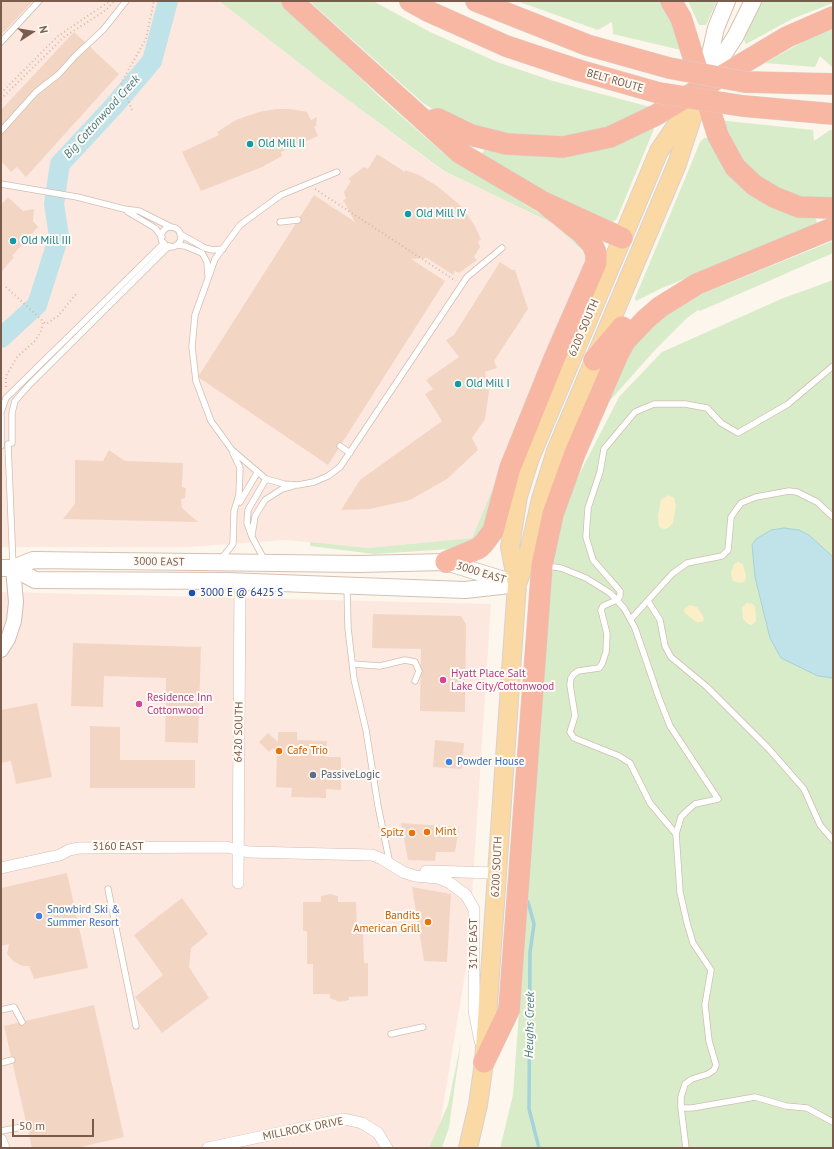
<!DOCTYPE html>
<style>
body{margin:0}
#map{position:relative;width:834px;height:1149px;overflow:hidden;background:#fdf6ec;font-family:"PT Sans",sans-serif}
canvas{display:block}
.frame{position:absolute;inset:0;border:2px solid #7a5c4d;pointer-events:none}
.north{position:absolute;left:12px;top:12px;width:40px;height:40px;-webkit-text-stroke:3px #fffaf3;paint-order:stroke;rotate:78deg;font-size:11px;font-weight:700;line-height:16px;text-align:center;color:#7a5c4d}
.north::after{content:'';display:block;margin:auto;width:14px;height:18px;background:#7a5c4d;clip-path:polygon(50% 0,100% 100%,50% 72%,0 100%)}
.scale{position:absolute;left:12px;top:1119px;width:82px;height:18px;box-sizing:border-box;border:2px solid #7a5c4d;border-top:0;padding-left:5px;font-size:12px;line-height:14px;white-space:nowrap;color:#7a5c4d;-webkit-text-stroke:3px #fffaf3;paint-order:stroke}
</style>
<div id="map">
<canvas width="834" height="1149"></canvas>
<div class="frame"></div>
<div class="north">N</div>
<div class="scale">50 m</div>
</div>
<script>
const c = document.querySelector('canvas').getContext('2d');
c.lineJoin = 'round';
function paint(path, color) {
  c.fillStyle = color;
  c.fill(path, 'evenodd');
}
function toPath(rows) {
  const path = new Path2D();
  for (const r of rows) {
    if (r.length === 3) {
      path.moveTo(r[0] + r[2], r[1]);
      path.arc(r[0], r[1], r[2], 0, 2 * Math.PI);
      continue;
    }
    path.moveTo(r[0], r[1]);
    for (let i = 2; i < r.length; i += 2) path.lineTo(r[i], r[i + 1]);
  }
  return path;
}
function strokePath(path, color, width, dash) {
  c.strokeStyle = color;
  c.lineWidth = width;
  c.lineCap = dash ? 'butt' : 'round';
  c.setLineDash(dash || []);
  c.stroke(path);
}
function drawText(font, color, halo, rows, align = 'center') {
  c.font = font + ' "PT Sans",sans-serif';
  c.lineWidth = 4;
  c.setLineDash([]);
  c.textBaseline = 'middle';
  c.strokeStyle = halo;
  c.fillStyle = color;
  for (const [text, x, y, turn = 0] of rows) {
    c.save();
    c.translate(x, y);
    c.rotate((+turn || 0) * Math.PI / 180);
    c.textAlign = isNaN(turn) ? turn : align;
    if (halo) c.strokeText(text, 0, 0);
    c.fillText(text, 0, 0);
    c.restore();
  }
}
paint(toPath([
 [1,1,219,1,325,83,443,171,552,223,589,256,472,538,368,548,286,540,188,547,1,547],
 [1,592,491,604,468,957,436,1148,1,1148]
]), '#fde8e0');
paint(toPath([
 [219,1,280,1,381,98,442,152,537,212,573,233,590,255,486,533,466,548,374,554,310,546,310,542,368,548,472,538,589,256,552,223,444,171,325,83],
 [309,1,373,1,430,32,497,62,553,81,654,108,640,117,576,138,488,133,441,114,423,103],
 [517,1,664,1,685,51,613,34,612,22,598,30],
 [688,1,717,1,706,25,699,25],
 [759,1,833,1,833,3,792,19,746,44,744,40],
 [833,29,833,68,820,56,815,67,765,63,806,40],
 [718,120,813,130,814,141,830,130,833,130,833,204,801,201,750,173],
 [652,127,654,129,618,216,616,220,612,222,607,221,543,191,484,156,482,153,486,148],
 [704,138,708,138,816,219,817,223,814,226,662,288,636,301,635,298,687,174,700,142],
 [833,241,833,253,700,311,698,310,687,318,655,350,606,405,570,492,619,397,662,352,781,299,833,280,833,1148,500,1148,513,1095,549,589,555,557,551,548,565,492,621,361,636,337,652,320,677,304],
 [461,1042,449,1127,442,1148,429,1148,448,1105]
]), '#d8ecc9');
paint(toPath([
 [668,495,674,498,676,506,673,523,668,528,664,529,659,527,658,516,661,500],
 [738,562,743,564,746,577,745,581,741,583,733,581,731,573,734,564],
 [746,603,753,604,755,607,756,621,752,625,748,624,743,619,742,608],
 [690,605,697,607,703,616,704,620,701,622,696,622,685,613,684,609]
]), '#fcefc7');
const water = toPath([
 [784,528,799,530,809,535,833,557,833,678,818,676,781,658,770,638,755,577,752,545,756,539,771,530,784,528]
]);
paint(water, '#bfe3e8');
strokePath(water, '#a5d3da', 1);
strokePath(toPath([
 [528,902,534,924,530,952,529,1109,539,1148]
]), '#a5d3da', 3.5);
strokePath(toPath([
 [1,338,37,305,59,236,54,204,60,164,112,108,152,61,168,1]
]), '#bfe3e8', 20);
paint(toPath([
 [1,1,33,1,1,35],
 [74,32,119,74,26,177,17,167,11,172,1,161,1,110],
 [276,109,291,109,307,112,311,120,317,117,316,126,314,127,318,136,281,152,282,156,262,167,201,191,182,152,219,135,217,132,236,120,259,112],
 [377,154,405,172,405,170,419,175,437,186,461,206,475,226,481,240,478,241,480,247,474,257,477,260,459,273,455,271,453,275,427,258,411,259,445,281,328,465,198,377,314,195,355,222,343,200,346,199,344,192,351,181,348,179,364,167,368,169],
 [8,197,23,211,34,209,33,221,38,227,12,256,14,257,1,272,1,205],
 [500,262,512,270,515,270,528,309,494,361,497,368,485,372,489,391,485,419,472,438,478,450,447,479,410,500,370,509,341,510,360,480,442,421,425,394,433,389,426,380,459,357,446,340,454,335],
 [109,450,125,461,183,463,182,487,186,488,185,498,181,499,182,508,198,522,63,519,75,504,75,460,103,461],
 [373,614,461,616,466,624,465,712,420,711,421,649,372,648],
 [73,643,201,647,198,743,165,742,166,678,104,676,103,707,71,706],
 [37,703,52,777,16,784,11,761,1,763,1,710],
 [90,726,120,727,120,760,195,760,195,788,90,788],
 [278,732,297,732,297,740,327,741,326,757,341,757,341,790,326,789,326,798,291,797,292,788,276,787,277,751,273,748,269,752,259,742,268,733,278,742],
 [435,740,464,743,462,769,433,767],
 [401,823,459,827,455,852,436,852,435,861,408,860],
 [67,873,88,968,34,979,29,966,22,966,13,961,7,954,9,944,1,946,1,888],
 [412,887,451,894,447,962,424,961],
 [330,894,338,896,338,902,356,902,357,930,363,930,364,963,368,963,368,996,349,997,349,1000,339,1002,330,998,330,994,313,994,313,964,307,964,307,931,303,931,303,902,321,902,321,896],
 [182,898,208,934,191,948,189,967,209,998,162,1033,135,997,163,975,134,935],
 [94,1005,124,1137,77,1148,32,1148,4,1026]
]), '#f3d5c3');
const service = toPath([
 [1,42,39,1],
 [1,131,36,92,59,74,75,56,103,30,126,1],
 [337,172,281,195,240,225,215,259,195,315,192,347,196,381,211,421,232,450,266,479,284,484,298,485,314,482,328,476,340,467,467,277,502,248],
 [1,184,77,197,124,209,139,211,171,227],
 [128,212,155,228,162,237],
 [280,222,298,220],
 [171,237,10],
 [180,234,205,248,213,250,223,249],
 [176,245,185,246,202,253,207,262,208,276],
 [12,443,12,413,15,401,30,384,169,246],
 [8,444,13,566],
 [1,446,1,412,6,398,164,243],
 [340,446,350,453],
 [240,502,257,473],
 [252,535,255,516,265,500,282,489,293,486],
 [221,559,233,544,234,511,239,495,240,468,233,453],
 [265,561,252,537,247,523,248,510,266,479],
 [547,566,561,568,586,578,610,593,624,608,635,628,659,698,670,726,718,799,695,804,689,809,681,817,676,834,680,892,687,923,693,943,711,970,705,1005,709,1041,716,1065,714,1070,708,1074,692,1079,685,1084,681,1097,681,1108,692,1108,755,1097,786,1106,807,1108,833,1122],
 [347,586,348,628,354,679,366,730,378,806,390,864],
 [648,601,660,620,665,646,671,657,707,687,768,748,804,789,820,825,833,840],
 [631,619,672,574,687,563,722,556,728,550,731,517,741,503,756,497,789,491,797,492,817,502,833,517],
 [353,664,380,666,405,660,415,662,419,671,415,681],
 [676,834,650,803,630,763,619,756,574,738,570,732,575,716,570,685,571,678,574,674,578,671,599,668,602,664,606,652,607,634,601,610,603,606,617,600,620,596,620,591,593,560,586,537,588,508,600,472,604,449,635,412,654,404,685,404,707,408,721,423,738,433,788,404,833,366],
 [108,889,136,1026],
 [1,1010,14,1007,22,1022],
 [391,1034,423,1027],
 [1,1063,12,1060],
 [681,1108,686,1148],
 [1,1131,27,1126]
]);
const minor = toPath([
 [1,868,60,855,69,850,79,848,226,847,249,852,372,855,382,859,403,872,415,876,438,878,450,883,466,895,474,909,474,1011,480,1041],
 [426,871,497,873],
 [238,883,240,582],
 [1,1140,4,1148],
 [208,1148,344,1119,362,1123,378,1133,387,1148]
]);
const tertiary = toPath([
 [1,650,8,639,14,621,16,602,13,568]
]);
const secondary = toPath([
 [705,76,716,28,727,1],
 [704,84,735,37,753,1],
 [1,568,13,568,33,560,359,564,446,562,517,584],
 [13,568,35,580,227,581,465,590,510,585]
]);
const primary = toPath([
 [517,584,510,547,518,496,530,458,659,151,691,104],
 [468,1148,478,1105,484,1062,517,584,530,548,541,499,556,451,677,164,702,87]
]);
const motorway = toPath([
 [292,1,460,153,543,202,622,238],
 [410,1,430,12,506,46,578,70],
 [476,1,587,45],
 [671,1,681,18,718,136,735,167,754,185,774,197,799,207,833,208],
 [426,122,438,119,471,135,507,144,563,147,610,137,656,115,787,37,833,17],
 [594,360,622,327],
 [446,562,479,548,484,543,493,531,510,468,554,359,596,263,596,253,592,244,582,233,543,202],
 [484,1062,509,1010,542,565,553,514,575,453,618,354,625,341,646,319,660,307,697,284,833,228]
]);
strokePath(service, '#d1beb0', 7);
strokePath(minor, '#d1beb0', 12);
strokePath(tertiary, '#d1beb0', 16);
strokePath(secondary, '#d6c0b0', 18);
strokePath(primary, '#dad1cd', 20);
strokePath(motorway, '#dad1cd', 22);
strokePath(toPath([
 [1,93,58,36,110,1],
 [1,99,64,37,97,16,107,9,114,1],
 [132,110,121,83,146,39,154,1],
 [315,189,456,281],
 [6,287,46,324,58,316,76,294],
 [6,387,6,376,17,357,35,341,41,331,43,321]
]), '#d9b8a5', 2, [1, 3]);
strokePath(service, '#fff', 5.5);
strokePath(minor, '#fff', 11);
strokePath(tertiary, '#fff', 14);
strokePath(secondary, '#fff', 16);
strokePath(primary, '#fbd9a5', 18);
strokePath(motorway, '#f7b7a3', 21);
const motorwayBridge = toPath([
 [587,45,669,68,745,82,833,84],
 [578,70,659,93,743,106,833,114]
]);
strokePath(motorwayBridge, '#dad1cd', 22, []);
strokePath(motorwayBridge, '#f7b7a3', 21);
for (const [x, y, r, color] of [
 [250,144,4,"#0f9aa8"],
 [408,214,4,"#0f9aa8"],
 [13,241,4,"#0f9aa8"],
 [458,384,4,"#0f9aa8"],
 [192,593,4,"#1a4fb4"],
 [443,680,4,"#d1479c"],
 [139,704,4,"#d1479c"],
 [279,751,4,"#e8710a"],
 [449,762,4,"#3f7fe0"],
 [313,775,4,"#5c6f8a"],
 [427,832,4,"#e8710a"],
 [412,833,4,"#e8710a"],
 [39,916,4,"#3f7fe0"],
 [428,922,4,"#e8710a"]
]) {
  const dot = new Path2D();
  dot.arc(x, y, r, 0, 2 * Math.PI);
  c.fillStyle = color;
  c.fill(dot);
  strokePath(dot, '#fffaf3', 1.5);
}
drawText('11px', '#7a5c4d', '#fffaf3', [
 ["BELT ROUTE",615,81,16],
 ["6200 SOUTH",584,328,-67],
 ["3000 EAST",159,562,1],
 ["3000 EAST",481,573,17],
 ["6420 SOUTH",239,732,-89],
 ["3160 EAST",118,847],
 ["6200 SOUTH",497,867,-87],
 ["3170 EAST",474,944,-90],
 ["MILLROCK DRIVE",303,1129,-11]
]);
drawText('11px', '#0d838f', '#fffaf3', [
 ["Old Mill II",258,144],
 ["Old Mill IV",416,214],
 ["Old Mill III",21,241],
 ["Old Mill I",466,384]
], 'left');
drawText('11px', '#164399', '#fffaf3', [
 ["3000 E @ 6425 S",200,593]
], 'left');
drawText('11px', '#b23c85', '#fffaf3', [
 ["Hyatt Place Salt",451,674],
 ["Lake City/Cottonwood",451,687],
 ["Residence Inn",147,698],
 ["Cottonwood",147,711]
], 'left');
drawText('11px', '#c56008', '#fffaf3', [
 ["Cafe Trio",287,751],
 ["Mint",435,832],
 ["Spitz",404,833,"right"],
 ["Bandits",420,916,"right"],
 ["American Grill",420,929,"right"]
], 'left');
drawText('11px', '#366cbe', '#fffaf3', [
 ["Powder House",457,762],
 ["Snowbird Ski &",47,910],
 ["Summer Resort",47,923]
], 'left');
drawText('11px', '#4e5e75', '#fffaf3', [
 ["PassiveLogic",321,775]
], 'left');
drawText('italic 12px', '#437c86', '#fffaf3', [
 ["Big Cottonwood Creek",102,117,-48],
 ["Heughs Creek",530,1025,-89]
]);
</script>
